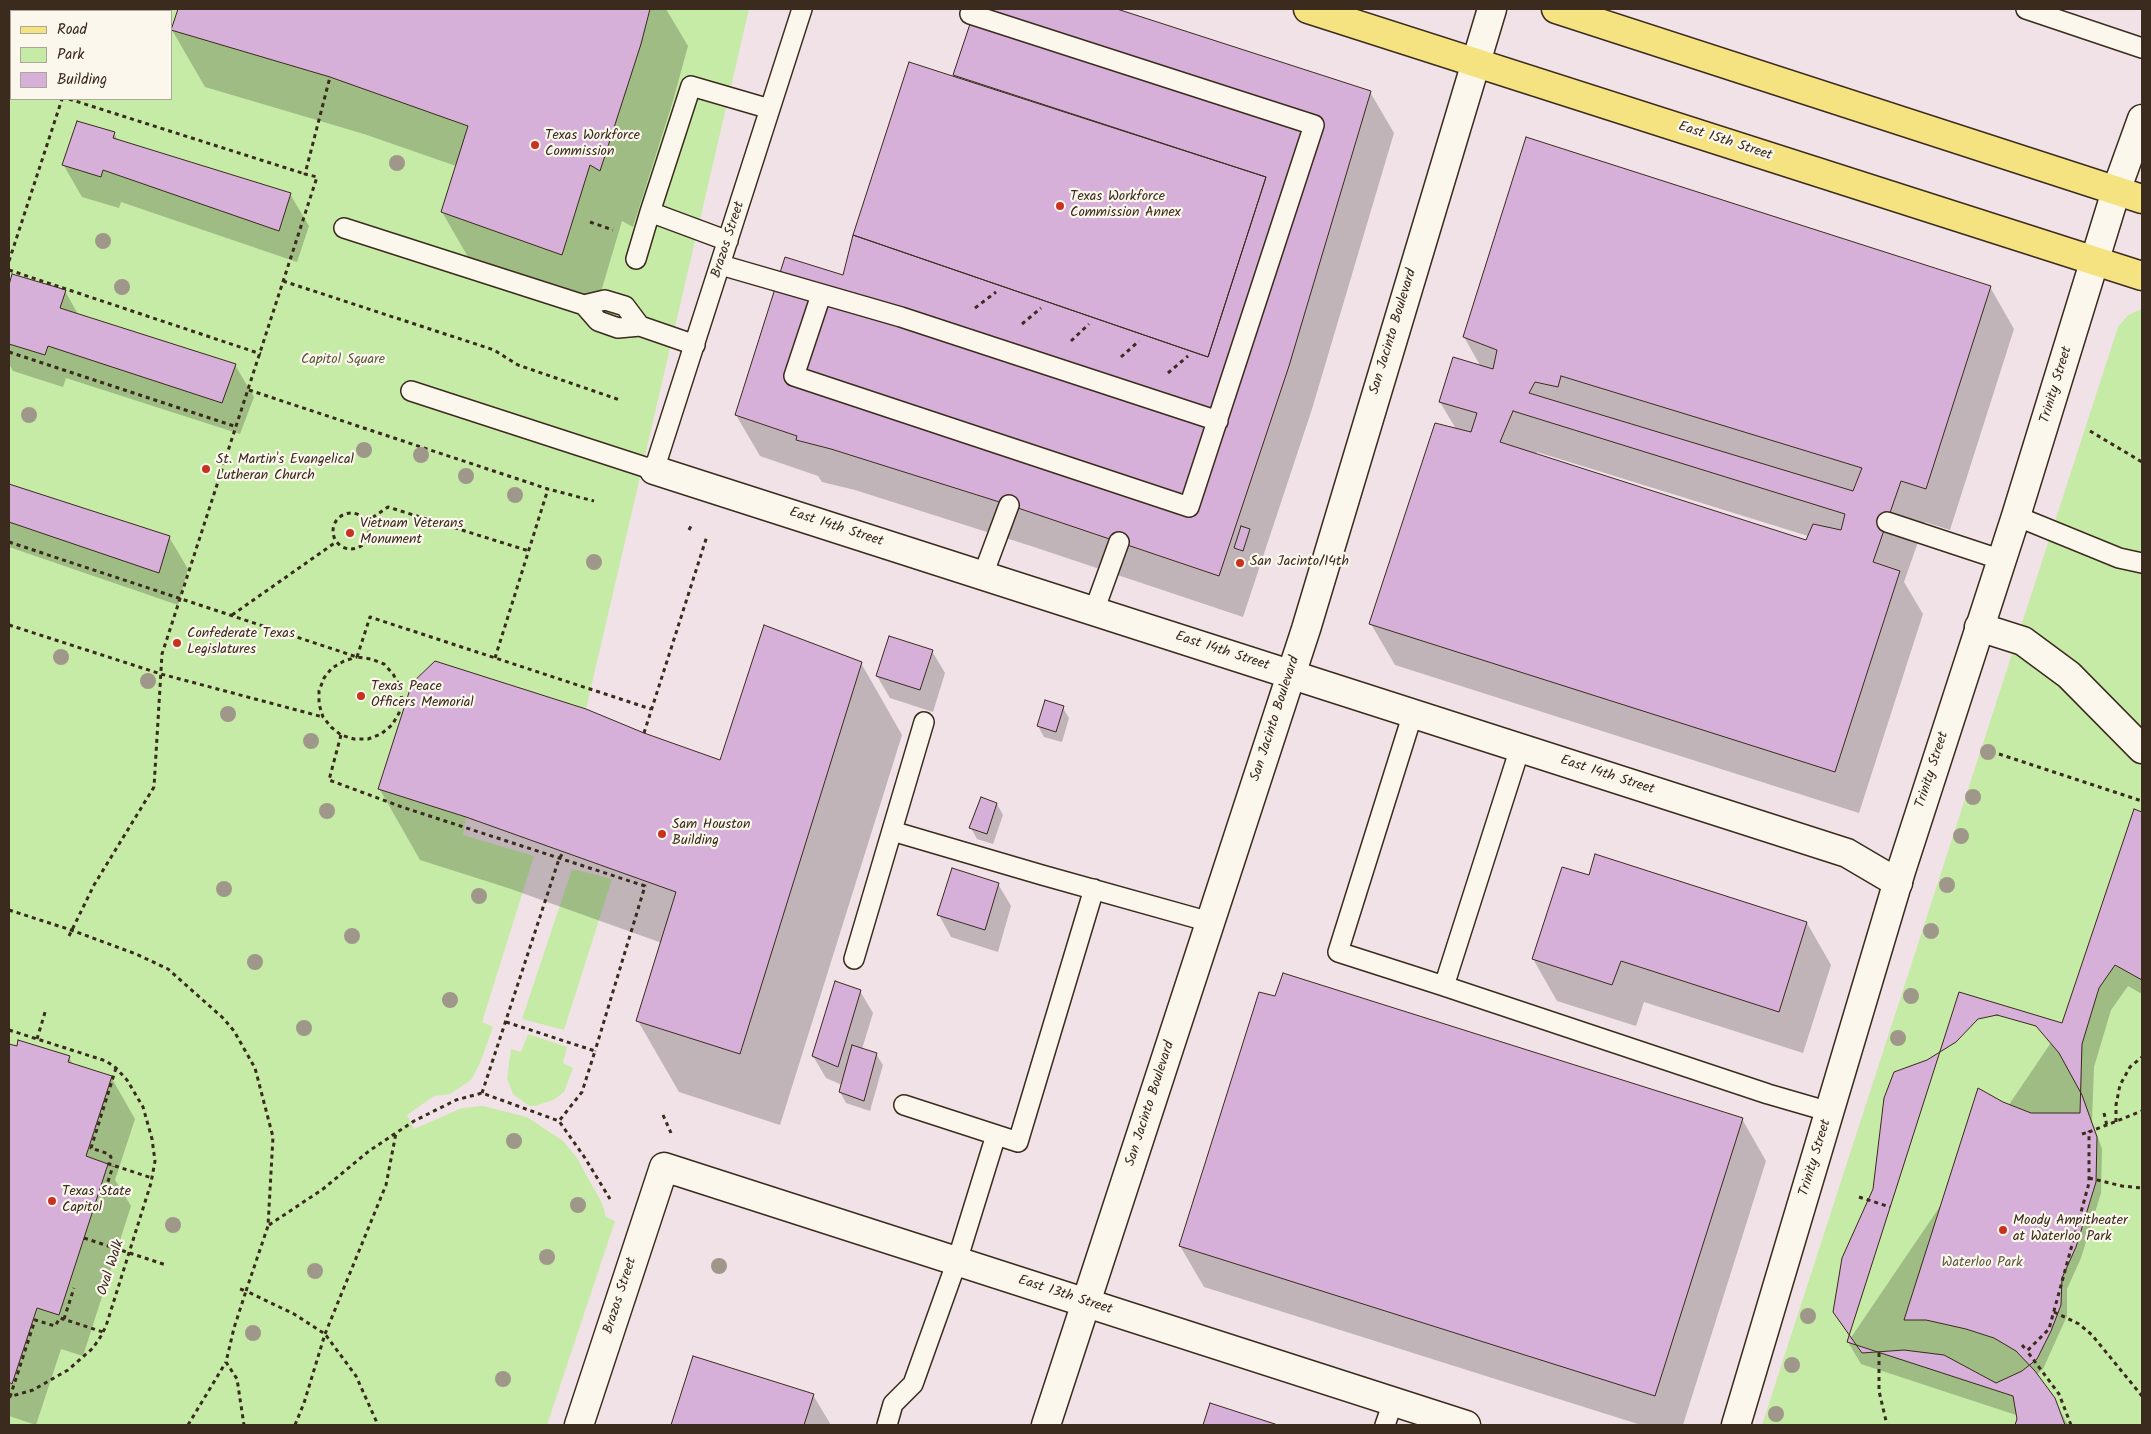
<!DOCTYPE html>
<style>
body{margin:0}
#map{position:relative;width:2151px;height:1434px;overflow:hidden;background:#f0e2e6;font-family:Kalam,sans-serif}
canvas{display:block}
.frame{position:absolute;inset:0;border:10px solid #3b2a1e;pointer-events:none}
.legend{position:absolute;left:10px;top:10px;width:162px;height:90px;box-sizing:border-box;background:#fbf7ec;border:1px solid #aea59a;margin:0;padding:6px 9px;list-style:none;font-size:15px;color:#3b2a1e}
.legend li{display:flex;align-items:center;gap:10px;height:25px}
.legend b{width:25px;border:1px solid #aea59a}
</style>
<div id="map">
<canvas width="2151" height="1434"></canvas>
<div class="frame"></div>
<ul class="legend">
<li><b style="height:6px;background:#f5e382"></b>Road</li>
<li><b style="height:14px;background:#c6eba6"></b>Park</li>
<li><b style="height:14px;background:#d6b0d8"></b>Building</li>
</ul>
</div>
<script>
const c = document.querySelector('canvas').getContext('2d');
c.lineJoin = 'round';
function paint(path, color) {
  c.fillStyle = color;
  c.fill(path, 'evenodd');
}
function toPath(rows) {
  const path = new Path2D();
  for (const r of rows) {
    if (r.length === 3) {
      path.moveTo(r[0] + r[2], r[1]);
      path.arc(r[0], r[1], r[2], 0, 2 * Math.PI);
      continue;
    }
    path.moveTo(r[0], r[1]);
    for (let i = 2; i < r.length; i += 2) path.lineTo(r[i], r[i + 1]);
  }
  return path;
}
function strokePath(path, color, width, dash) {
  c.strokeStyle = color;
  c.lineWidth = width;
  c.lineCap = dash ? 'butt' : 'round';
  c.setLineDash(dash || []);
  c.stroke(path);
}
function drawText(font, color, halo, rows, align = 'center') {
  c.font = font + ' Kalam,sans-serif';
  c.lineWidth = 4.5;
  c.setLineDash([]);
  c.textBaseline = 'middle';
  c.strokeStyle = halo;
  c.fillStyle = color;
  for (const [text, x, y, turn = 0] of rows) {
    c.save();
    c.translate(x, y);
    c.rotate((+turn || 0) * Math.PI / 180);
    c.textAlign = isNaN(turn) ? turn : align;
    if (halo) c.strokeText(text, 0, 0);
    c.fillText(text, 0, 0);
    c.restore();
  }
}
paint(toPath([
 [9,9,749,9,586,709,435,661,412,683,378,788,466,817,463,835,534,856,482,1022,493,1027,480,1063,471,1080,450,1094,434,1096,407,1115,414,1129,462,1108,483,1106,527,1117,563,1141,577,1158,589,1180,602,1203,606,1217,615,1221,547,1425,9,1425,9,1382,13,1383,37,1308,59,1315,107,1164,86,1156,112,1077,68,1062,69,1056,19,1040,17,1046,9,1044],
 [11,11,171,11,171,99,11,99],
 [2142,309,2142,1425,1762,1425,2118,327,2128,315],
 [572,869,612,879,564,1030,522,1019],
 [528,1034,567,1047,563,1063,573,1068,564,1092,555,1099,536,1106,529,1106,513,1094,507,1078,511,1049,521,1052]
]), '#c6eba6');
paint(toPath([
 [179,9,666,9,688,46,673,101,633,227,622,221,595,312,475,269,442,212,456,166,364,134,205,87,172,30],
 [970,9,1113,9,1370,92,1394,133,1312,409,1243,617,1034,547,855,490,822,482,818,476,760,456,736,415,844,276,957,79,954,75,974,16],
 [114,133,118,141,290,194,309,226,297,262,121,202,119,208,82,197,63,164],
 [13,275,65,291,79,316,235,365,254,397,240,434,66,378,63,387,13,371,9,364,9,290],
 [1990,287,2014,329,1950,530,1925,522,1904,582,1923,614,1859,813,1395,665,1371,624,1456,429,1440,402,1481,367,1464,337],
 [1537,452,1808,536,1806,541,1536,454],
 [9,486,169,537,188,569,178,605,9,547],
 [932,651,945,673,933,712,890,698,877,676],
 [861,663,902,735,780,1125,679,1092,638,1021,662,943,508,888,420,860,379,788,720,761],
 [1063,708,1069,718,1062,742,1044,737,1038,726],
 [981,799,997,804,1003,815,993,844,977,839,971,828],
 [2135,811,2142,814,2142,994,2128,986,2111,1010,2094,1067,2092,1121,2102,1149,2101,1193,2081,1258,2067,1289,2067,1316,2043,1369,2036,1375,2054,1399,2068,1425,2016,1425,2018,1419,2016,1415,1861,1364,1848,1342,2063,1025],
 [998,884,1011,906,998,952,951,937,939,915],
 [1807,923,1831,965,1803,1053,1644,1002,1636,1026,1557,1001,1533,959],
 [860,991,873,1013,862,1049,876,1054,883,1065,870,1111,846,1103,840,1092,842,1085,826,1078,813,1056],
 [1276,998,1742,1119,1766,1161,1683,1425,1641,1425,1204,1287,1180,1246],
 [9,1045,69,1057,73,1065,111,1077,135,1119,115,1180,131,1206,83,1356,61,1349,36,1425,9,1416],
 [694,1358,813,1395,831,1425,673,1425],
 [1211,1405,1274,1425,1204,1425]
]), '#0003');
const building = toPath([
 [178,9,650,9,641,44,600,171,590,165,562,255,441,212,468,126,330,77,171,30,178,9],
 [975,9,1117,9,1371,91,1289,366,1219,576,1009,505,831,449,796,440,797,436,735,415,785,257,843,275,853,235,1208,357,1266,177,953,75,975,9],
 [909,62,1266,177,1208,357,853,235,909,62],
 [77,121,115,132,113,138,291,193,279,231,103,170,101,177,62,165,77,121],
 [1526,137,1991,286,1926,489,1901,481,1873,562,1900,571,1835,772,1369,624,1435,423,1471,432,1477,413,1439,402,1453,357,1493,369,1497,350,1463,337,1526,137],
 [1561,376,1862,468,1853,491,1529,393,1535,382,1558,387,1561,376],
 [1513,411,1845,514,1841,530,1813,524,1806,540,1500,442,1513,411],
 [12,274,66,290,60,308,236,364,222,403,48,346,45,355,9,344,9,285,12,274],
 [9,484,170,536,159,573,9,522,9,484],
 [1241,526,1250,529,1243,551,1234,548,1241,526],
 [764,625,862,662,740,1054,636,1021,676,892,466,817,378,789,412,683,435,661,586,709,644,733,720,760,764,625],
 [889,636,933,650,920,690,876,676,889,636],
 [1045,700,1064,706,1056,732,1037,726,1045,700],
 [981,797,997,803,987,834,969,828,981,797],
 [2134,809,2142,812,2142,980,2115,965,2099,988,2082,1044,2080,1113,2031,1113,2003,1102,1978,1088,1904,1320,1926,1320,1966,1329,1994,1338,2016,1351,2035,1371,2055,1398,2065,1425,2015,1425,2017,1419,2013,1396,1847,1342,1959,992,2062,1023,2134,809],
 [1595,854,1807,922,1779,1012,1621,961,1612,985,1532,959,1562,867,1589,875,1595,854],
 [952,868,999,883,985,930,937,915,952,868],
 [1283,973,1743,1118,1655,1396,1179,1246,1259,992,1275,996,1283,973],
 [835,981,861,990,838,1067,812,1056,835,981],
 [1997,1015,2036,1026,2059,1053,2082,1095,2097,1137,2096,1182,2076,1247,2062,1278,2061,1305,2051,1331,2037,1359,2022,1371,1996,1383,1944,1355,1904,1350,1862,1353,1833,1312,1842,1258,1873,1189,1884,1098,1894,1072,1927,1060,1956,1042,1978,1019,1997,1015],
 [18,1040,70,1056,68,1062,112,1076,86,1156,108,1164,59,1315,37,1308,12,1384,9,1382,9,1044,17,1046,18,1040],
 [852,1045,877,1053,864,1101,839,1092,852,1045],
 [693,1356,814,1394,804,1425,671,1425,693,1356],
 [1210,1403,1278,1425,1203,1425,1210,1403]
]);
paint(building, '#d6b0d8');
strokePath(building, '#3b2a1e', 1);
const lane = toPath([
 [2026,9,2142,48],
 [344,228,584,305],
 [728,241,650,212,691,86,770,109],
 [636,259,650,212],
 [721,265,901,317,1218,421],
 [821,295,794,376,1189,507,1314,125,970,14],
 [640,326,625,306,605,300,584,305,598,321,618,328,640,326,695,345],
 [411,391,654,470,802,9],
 [2016,516,2119,558,2142,563],
 [1887,522,2002,560],
 [983,575,1009,505],
 [1094,611,1119,542],
 [1413,713,1338,952,1444,986,1520,748],
 [892,831,1042,875,1210,922],
 [854,959,924,722],
 [1444,986,1768,1094,1830,1112],
 [904,1105,1018,1142,1094,889],
 [887,1425,893,1404,913,1384,957,1261,996,1135],
 [1385,1425,1393,1402]
]);
const street = toPath([
 [654,470,1847,853,1898,883],
 [1979,627,2023,641,2069,675,2142,749],
 [579,1425,664,1167,1466,1425]
]);
const secondary = toPath([
 [1046,1425,1306,629,1492,9],
 [1736,1425,1901,871,2016,516,2116,191,2142,119]
]);
const primary = toPath([
 [1308,9,2142,276],
 [1556,9,2142,199]
]);
strokePath(lane, '#3b2a1e', 22);
strokePath(street, '#3b2a1e', 31);
strokePath(secondary, '#3b2a1e', 31);
strokePath(primary, '#3b2a1e', 31);
strokePath(toPath([
 [72,11,84,9],
 [69,99,305,174],
 [590,222,613,230],
 [9,261,62,99],
 [9,270,261,354],
 [283,281,494,350,518,365,620,400],
 [975,308,996,292],
 [1022,324,1041,308],
 [1071,341,1089,324],
 [9,352,237,427],
 [1121,357,1139,341],
 [1168,373,1188,356],
 [249,390,548,489,594,501],
 [2090,431,2142,462],
 [351,531,18],
 [366,522,388,507,529,551],
 [689,530,691,526],
 [9,542,357,657,371,659,384,664,393,674,400,686,402,700,399,713,392,725,381,734,368,739,354,739,341,735,331,727,323,717,319,704,319,691,324,678,332,668,344,661,357,657],
 [232,615,336,542],
 [9,625,161,674,323,717],
 [357,657,370,617,651,709],
 [495,658,548,489],
 [644,733,707,536],
 [341,735,329,780,402,807,645,886,595,1051],
 [1999,754,2142,801],
 [9,910,71,930,136,954,168,969,223,1018,234,1031,255,1068,273,1137,268,1226,246,1291,294,1314,325,1334,356,1376,378,1425],
 [69,936,94,885,154,787,162,654,317,177,305,174,330,77],
 [506,1022,595,1051,582,1092,559,1121],
 [9,1030,106,1061,116,1068,127,1080,143,1107,152,1139,155,1161,151,1183,106,1326,101,1336,93,1348,68,1370,33,1390,9,1397],
 [37,1039,46,1009],
 [116,1068,91,1148,109,1154,111,1157,109,1164,152,1178],
 [482,1093,559,859,564,851],
 [2104,1113,2107,1126],
 [663,1115,671,1133],
 [2116,1122,2116,1105,2120,1085,2130,1067,2142,1057],
 [2082,1134,2089,1132],
 [2089,1178,2122,1186,2142,1188],
 [103,1197,113,1166],
 [1859,1197,1890,1207],
 [269,1225,323,1189,369,1151,414,1121,456,1100,482,1093,559,1121,585,1158,610,1199],
 [84,1238,166,1265],
 [240,1289,246,1291,234,1328,226,1362,237,1379,244,1425],
 [2054,1312,2079,1324,2092,1335,2142,1396],
 [64,1319,74,1288],
 [2022,1345,2027,1351],
 [1879,1353,1879,1391,1887,1425],
 [10,1397,35,1320,55,1326,60,1318,103,1332],
 [188,1425,226,1362],
 [295,1425,304,1403,325,1334,386,1185,396,1133],
 [2071,1425,2059,1394,2027,1351,2049,1329,2089,1183,2089,1132,2142,1111]
]), '#3b2a1e', 3, [4, 4]);
strokePath(lane, '#fbf7ec', 19);
strokePath(street, '#fbf7ec', 28);
strokePath(secondary, '#fbf7ec', 28);
strokePath(primary, '#f5e382', 28);
c.fillStyle = '#a0978b';
for (const [x, y] of [
 [397,163],
 [103,241],
 [122,287],
 [29,415],
 [364,450],
 [421,455],
 [466,476],
 [515,495],
 [594,562],
 [61,657],
 [148,681],
 [228,714],
 [311,741],
 [1988,752],
 [1973,797],
 [327,811],
 [1961,836],
 [1947,885],
 [224,889],
 [479,896],
 [1931,931],
 [352,936],
 [255,962],
 [1911,996],
 [450,1000],
 [304,1028],
 [1898,1038],
 [514,1141],
 [578,1205],
 [173,1225],
 [547,1257],
 [719,1266],
 [315,1271],
 [1808,1316],
 [253,1333],
 [1792,1365],
 [503,1379],
 [1776,1414]
]) {
  c.beginPath();
  c.arc(x, y, 8, 0, 2 * Math.PI);
  c.fill();
}
for (const [x, y, r, color] of [
 [535,145,5,"#c8321e"],
 [1060,206,5,"#c8321e"],
 [206,469,5,"#c8321e"],
 [350,533,5,"#c8321e"],
 [1240,563,5,"#c8321e"],
 [177,643,5,"#c8321e"],
 [361,696,5,"#c8321e"],
 [662,834,5,"#c8321e"],
 [52,1201,5,"#c8321e"],
 [2003,1230,5,"#c8321e"]
]) {
  const dot = new Path2D();
  dot.arc(x, y, r, 0, 2 * Math.PI);
  c.fillStyle = color;
  c.fill(dot);
  strokePath(dot, '#fbf7ec', 2);
}
drawText('14px', '#3b2a1e', '#fbf7ec', [
 ["Texas Workforce",545,137],
 ["Commission",545,153],
 ["Texas Workforce",1070,198],
 ["Commission Annex",1070,214],
 ["St. Martin's Evangelical",216,461],
 ["Lutheran Church",216,477],
 ["Vietnam Veterans",360,525],
 ["Monument",360,541],
 ["San Jacinto/14th",1250,563],
 ["Confederate Texas",187,635],
 ["Legislatures",187,651],
 ["Texas Peace",371,688],
 ["Officers Memorial",371,704],
 ["Sam Houston",672,826],
 ["Building",672,842],
 ["Texas State",62,1193],
 ["Capitol",62,1209],
 ["Moody Ampitheater",2013,1222],
 ["at Waterloo Park",2013,1238]
], 'left');
drawText('14px', '#3b2a1e', '#fbf7ec', [
 ["East 15th Street",1725,142,18],
 ["Brazos Street",729,240,-72],
 ["San Jacinto Boulevard",1394,332,-73],
 ["Trinity Street",2057,385,-73],
 ["East 14th Street",836,528,18],
 ["East 14th Street",1222,652,18],
 ["San Jacinto Boulevard",1276,719,-72],
 ["Trinity Street",1933,770,-72],
 ["East 14th Street",1607,776,18],
 ["San Jacinto Boulevard",1151,1104,-72],
 ["Trinity Street",1816,1158,-73],
 ["Oval Walk",112,1268,-72],
 ["Brazos Street",621,1296,-72],
 ["East 13th Street",1065,1296,18]
]);
drawText('14px', '#5e5a40', '#fbf7ec', [
 ["Capitol Square",343,361],
 ["Waterloo Park",1982,1264]
]);
</script>
